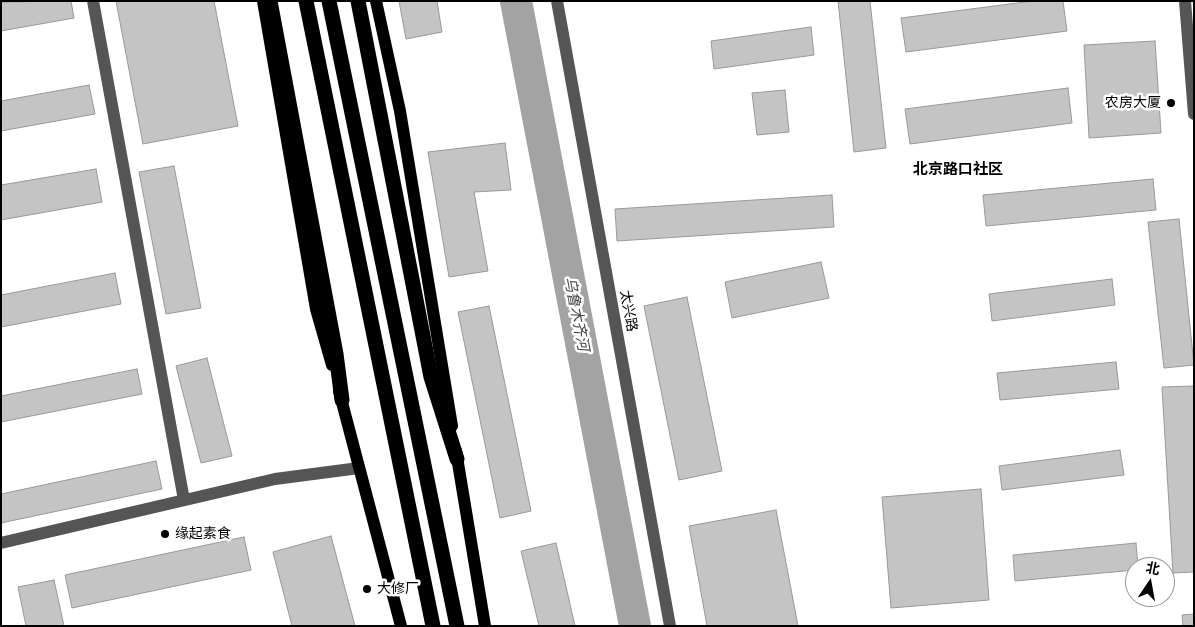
<!DOCTYPE html>
<meta charset="utf-8">
<style>
body{margin:0}
#map{position:relative;width:1195px;height:627px;overflow:hidden;background:#fff;font-family:Helvetica,"Noto Sans SC",sans-serif}
canvas{display:block}
.frame{position:absolute;inset:0;border:2px solid #000;pointer-events:none}
.north{position:absolute;left:1125px;top:557px;width:50px;height:50px;box-sizing:border-box;background:#fff;border:1px solid #999;border-radius:50%;rotate:12deg;font-size:14px;font-weight:700;line-height:20px;text-align:center;color:#000}
.north::after{content:'';display:block;margin:auto;width:18px;height:22px;background:#000;clip-path:polygon(50% 0,100% 100%,50% 72%,0 100%)}
</style>
<div id="map">
<canvas width="1195" height="627"></canvas>
<div class="frame"></div>
<div class="north">北</div>
</div>
<script>
const c = document.querySelector('canvas').getContext('2d');
c.lineJoin = 'round';
function toPath(rows) {
  const path = new Path2D();
  for (const r of rows) {
    path.moveTo(r[0], r[1]);
    for (let i = 2; i < r.length; i += 2) path.lineTo(r[i], r[i + 1]);
  }
  return path;
}
function strokePath(path, color, width, dash) {
  c.strokeStyle = color;
  c.lineWidth = width;
  c.lineCap = dash ? 'butt' : 'round';
  c.setLineDash(dash || []);
  c.stroke(path);
}
function paint(path, color) {
  c.fillStyle = color;
  c.fill(path, 'evenodd');
}
function drawText(font, color, halo, rows, align = 'center') {
  c.font = font + ' Helvetica,"Noto Sans SC",sans-serif';
  c.lineWidth = 5;
  c.setLineDash([]);
  c.textBaseline = 'middle';
  c.strokeStyle = halo;
  c.fillStyle = color;
  for (const [text, x, y, turn = 0] of rows) {
    c.save();
    c.translate(x, y);
    c.rotate((+turn || 0) * Math.PI / 180);
    c.textAlign = isNaN(turn) ? turn : align;
    if (halo) c.strokeText(text, 0, 0);
    c.fillText(text, 0, 0);
    c.restore();
  }
}
strokePath(toPath([
 [516,1,635,626]
]), '#a3a3a3', 32);
const building = toPath([
 [71,1,74,18,1,31,1,2,71,1],
 [116,1,214,1,238,126,143,144,116,1],
 [399,1,437,1,442,32,406,39,399,1],
 [838,1,870,1,886,148,854,152,838,1],
 [1033,1,1063,1,1067,31,906,52,901,18,1033,1],
 [811,27,814,55,714,69,711,41,811,27],
 [1155,41,1161,133,1089,138,1084,45,1155,41],
 [89,85,95,114,1,131,1,101,89,85],
 [1068,88,1072,123,910,144,905,109,1068,88],
 [785,90,789,132,757,135,752,93,785,90],
 [505,143,511,190,474,192,488,271,449,277,428,152,505,143],
 [174,166,201,308,166,314,139,172,174,166],
 [96,169,102,202,1,220,1,185,96,169],
 [1153,179,1156,210,986,226,983,195,1153,179],
 [832,195,834,227,617,241,615,209,832,195],
 [1179,219,1194,365,1164,368,1148,222,1179,219],
 [821,262,829,298,732,318,725,282,821,262],
 [115,273,121,304,1,327,1,295,115,273],
 [1112,279,1115,305,992,321,989,294,1112,279],
 [687,297,722,471,679,480,644,306,687,297],
 [489,306,531,511,500,518,458,312,489,306],
 [207,358,232,456,201,463,176,366,207,358],
 [1116,362,1119,389,1000,400,997,373,1116,362],
 [137,369,142,394,1,422,1,396,137,369],
 [1194,386,1194,572,1173,573,1162,387,1194,386],
 [1120,450,1124,475,1002,490,999,466,1120,450],
 [156,461,162,489,1,523,1,494,156,461],
 [981,489,989,600,891,608,882,497,981,489],
 [776,510,798,626,707,626,689,526,776,510],
 [331,536,355,626,292,626,273,552,331,536],
 [244,537,251,570,72,608,65,575,244,537],
 [556,543,575,626,539,626,521,551,556,543],
 [1136,543,1138,567,1135,567,1135,570,1015,581,1013,555,1136,543],
 [54,580,64,626,26,626,18,587,54,580],
 [1194,614,1194,626,1183,626,1182,615,1194,614]
]);
paint(building, '#c4c4c4');
strokePath(building, '#999', 1);
strokePath(toPath([
 [93,1,184,500],
 [557,1,670,626],
 [1185,1,1194,114],
 [1,543,275,479,359,468]
]), '#555', 12);
strokePath(toPath([
 [263,1,316,309,332,365],
 [376,1,400,111,452,426],
 [339,391,401,626],
 [456,451,485,626]
]), '#000', 12);
strokePath(toPath([
 [270,1,336,354,342,400],
 [306,1,433,626],
 [329,1,457,626],
 [358,1,431,377,457,459]
]), '#000', 15);
for (const [x, y, r, color] of [
 [1171,103,5,"#000"],
 [165,534,5,"#000"],
 [367,589,5,"#000"]
]) {
  const dot = new Path2D();
  dot.arc(x, y, r, 0, 2 * Math.PI);
  c.fillStyle = color;
  c.fill(dot);
  strokePath(dot, '#fff', 2);
}
drawText('14px', '#000', '#fff', [
 ["农房大厦",1161,103,"right"],
 ["缘起素食",175,534],
 ["大修厂",377,589]
], 'left');
drawText('14px', '#000', '#fff', [
 ["太兴路",628,311,80]
]);
drawText('bold 15px', '#000', '#fff', [
 ["北京路口社区",958,170]
]);
drawText('italic 15px', '#444', '#fff', [
 ["乌鲁木齐河",576,314,79]
]);
</script>
